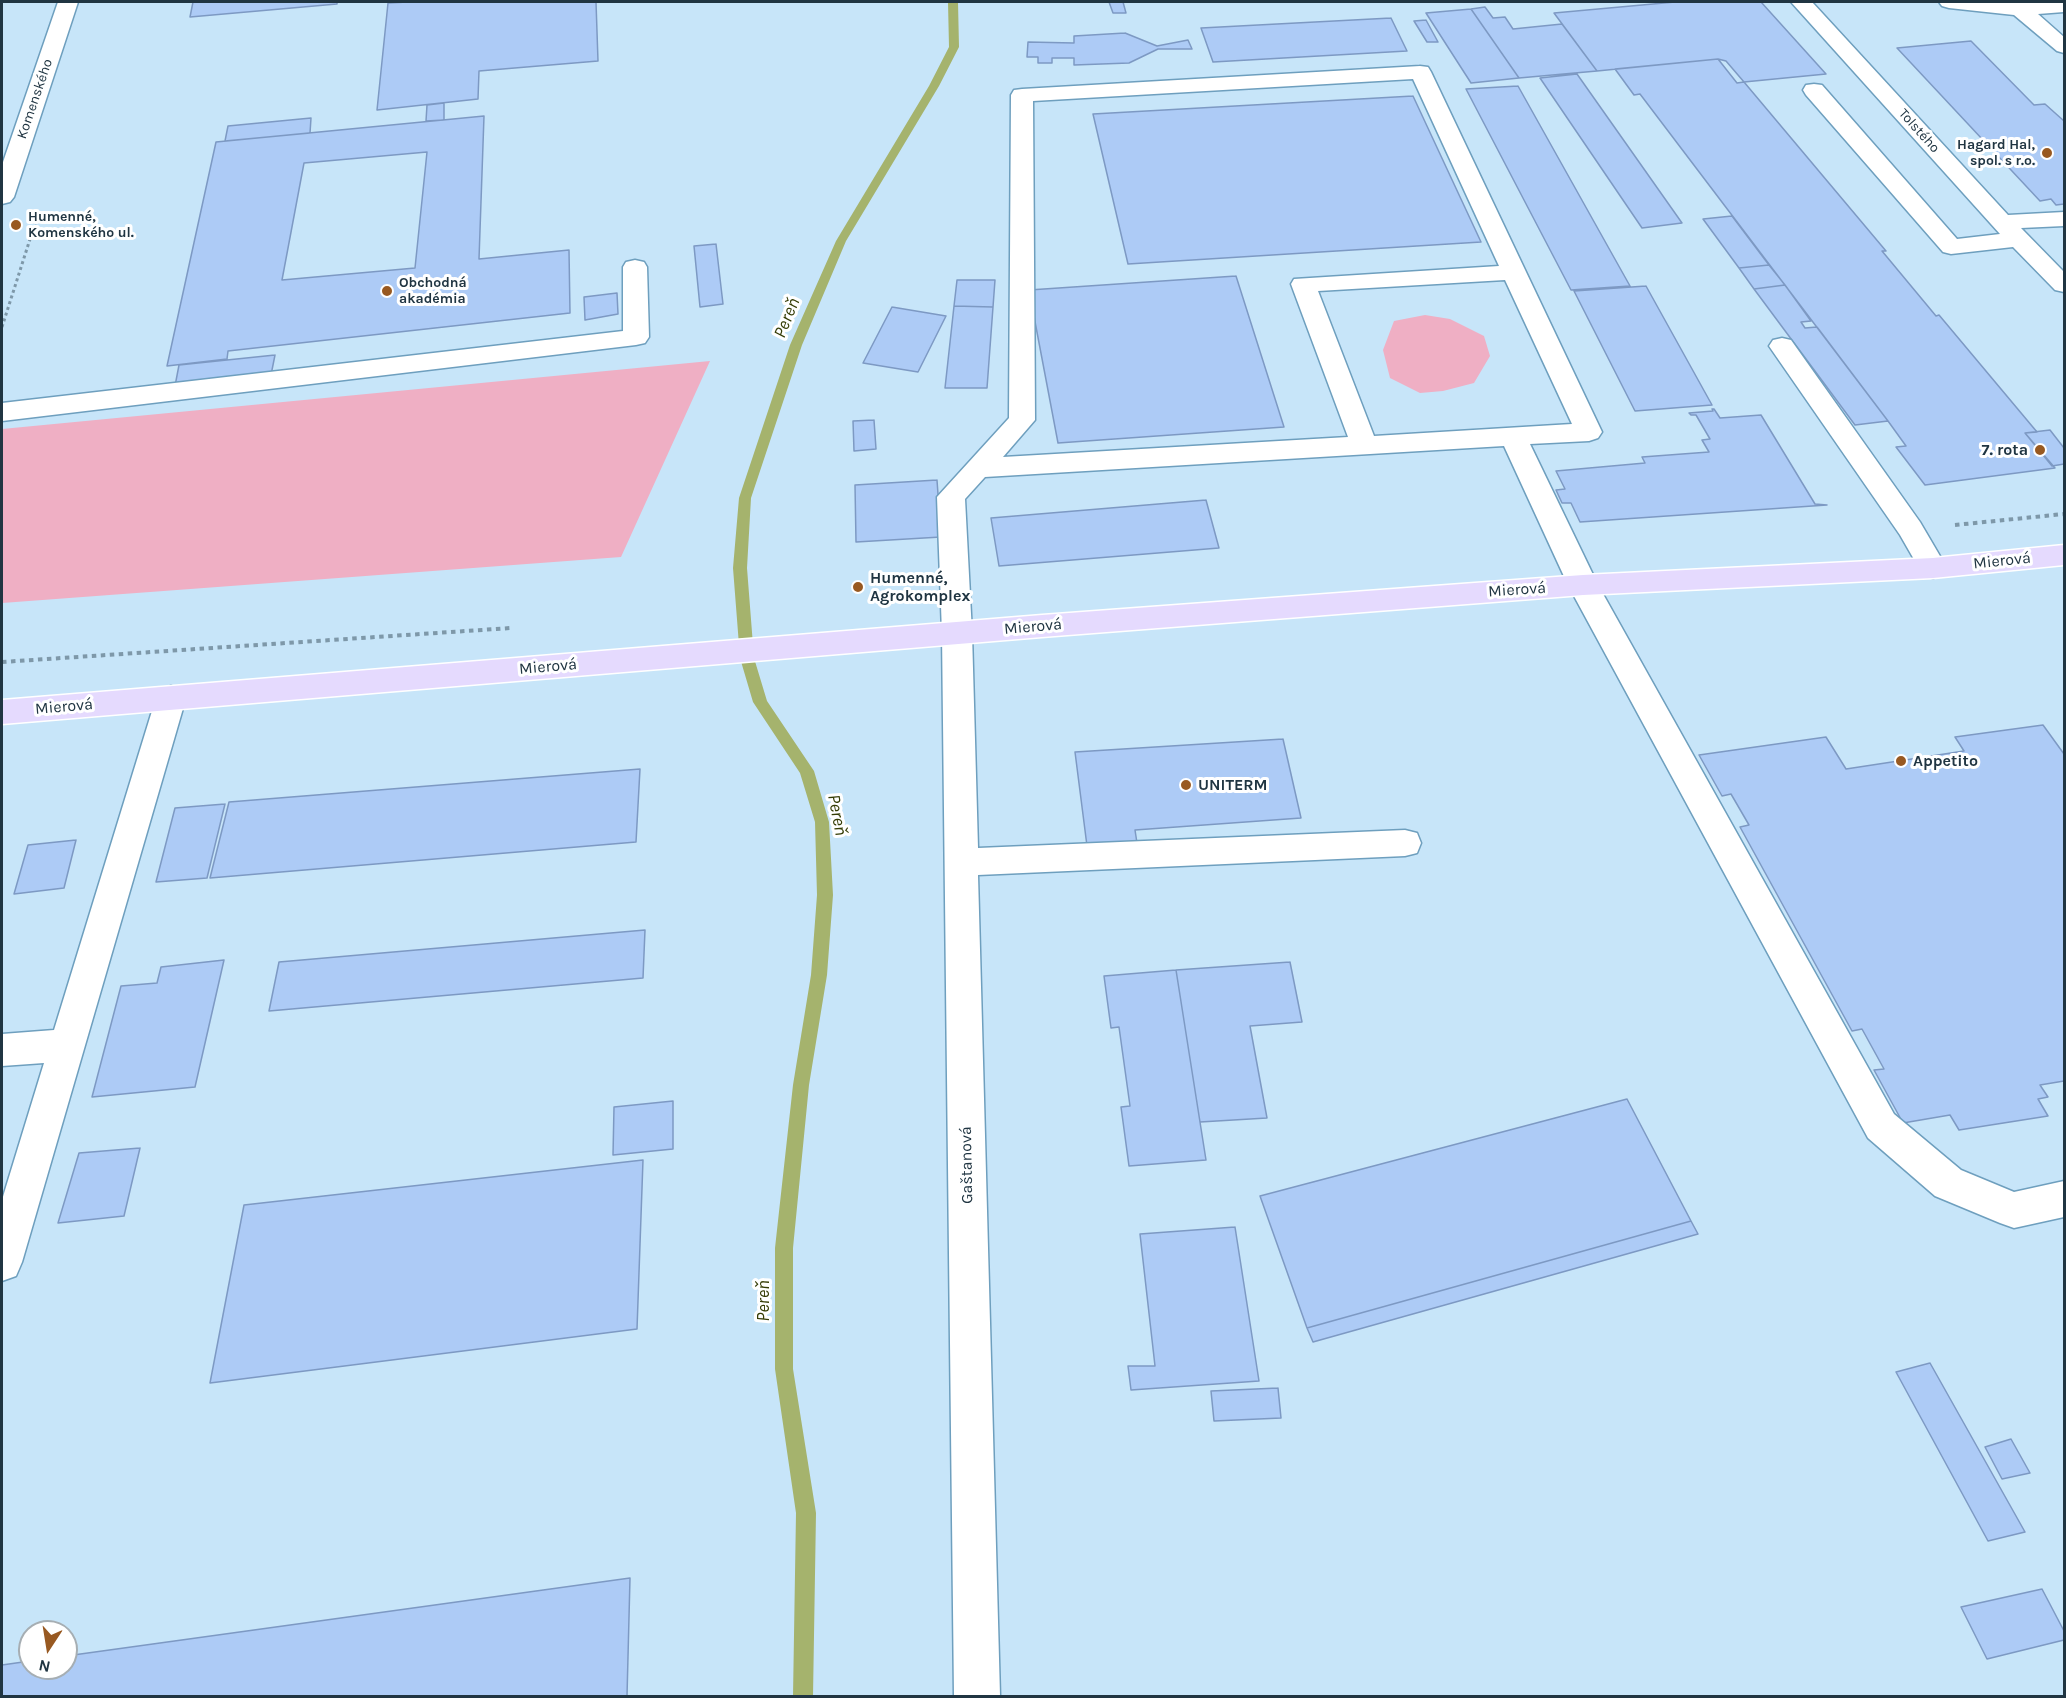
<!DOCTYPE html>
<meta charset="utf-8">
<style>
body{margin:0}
#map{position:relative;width:2066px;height:1698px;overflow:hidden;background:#c7e5f9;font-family:Karla,sans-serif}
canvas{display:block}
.frame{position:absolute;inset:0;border:3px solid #203542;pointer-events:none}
.north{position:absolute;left:18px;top:1620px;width:60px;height:60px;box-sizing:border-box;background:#fff;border:2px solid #a6aeb3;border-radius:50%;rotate:192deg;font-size:16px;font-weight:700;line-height:24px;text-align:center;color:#203542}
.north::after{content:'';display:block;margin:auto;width:21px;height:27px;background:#985921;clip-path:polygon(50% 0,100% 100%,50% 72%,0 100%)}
</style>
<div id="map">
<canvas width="2066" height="1698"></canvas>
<div class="frame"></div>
<div class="north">N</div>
</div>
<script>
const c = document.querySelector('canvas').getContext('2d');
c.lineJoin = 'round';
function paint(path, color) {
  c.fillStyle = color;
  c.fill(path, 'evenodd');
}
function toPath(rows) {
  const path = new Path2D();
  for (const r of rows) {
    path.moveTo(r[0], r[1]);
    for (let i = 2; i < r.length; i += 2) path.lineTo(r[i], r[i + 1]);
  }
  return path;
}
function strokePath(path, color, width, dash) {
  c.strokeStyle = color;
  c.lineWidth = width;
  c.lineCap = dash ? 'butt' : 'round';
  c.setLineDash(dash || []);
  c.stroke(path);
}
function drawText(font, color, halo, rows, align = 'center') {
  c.font = font + ' Karla,sans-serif';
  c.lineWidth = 6;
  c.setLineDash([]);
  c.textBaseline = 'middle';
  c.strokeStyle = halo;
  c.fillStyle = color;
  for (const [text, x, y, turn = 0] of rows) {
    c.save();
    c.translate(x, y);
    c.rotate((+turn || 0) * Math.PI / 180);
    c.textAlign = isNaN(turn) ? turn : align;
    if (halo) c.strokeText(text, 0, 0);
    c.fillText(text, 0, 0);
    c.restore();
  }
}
paint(toPath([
 [1425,315,1450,319,1484,336,1490,356,1474,383,1443,391,1420,393,1390,378,1383,350,1394,321],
 [710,361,621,557,2,603,2,429]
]), '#efafc4');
paint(toPath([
 [948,2,958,2,959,47,939,86,846,241,802,345,751,498,747,568,754,658,767,701,814,771,829,822,833,895,827,975,809,1085,793,1248,793,1369,816,1513,813,1696,793,1696,796,1513,775,1369,775,1248,793,1085,811,975,817,895,815,822,800,773,753,702,740,658,733,568,739,498,790,345,836,241,929,86,949,47,948,2]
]), '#a5b36d');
const building = toPath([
 [193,2,337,2,337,4,190,17,193,2],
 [408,2,596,2,598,61,479,71,478,99,377,110,388,3,408,2],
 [1109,2,1123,2,1126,13,1113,13,1109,2],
 [1675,2,1761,2,1826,74,1744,82,1726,61,1718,59,1597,71,1554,13,1675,2],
 [1485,7,1493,18,1505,17,1513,29,1562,24,1597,71,1519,78,1471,9,1485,7],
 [1471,9,1519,78,1471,83,1426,13,1471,9],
 [1391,18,1407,51,1213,62,1201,28,1391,18],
 [1426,20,1438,42,1427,42,1414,21,1426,20],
 [1125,33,1157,46,1188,40,1192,49,1158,49,1129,63,1074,65,1074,58,1052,58,1052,63,1038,63,1038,57,1027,57,1028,42,1074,43,1074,36,1125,33],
 [1971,41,2034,105,2045,104,2064,121,2064,204,2056,205,2051,199,2040,201,1897,48,1971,41],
 [1718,59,1737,83,1744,82,1886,251,1882,251,1936,316,1939,315,2037,432,2025,433,2055,468,1925,485,1896,447,1906,446,1888,421,1640,94,1634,95,1615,69,1718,59],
 [1577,74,1682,223,1642,228,1540,78,1577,74],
 [1518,86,1630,286,1571,290,1466,89,1518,86],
 [1413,96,1481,242,1128,264,1093,114,1413,96],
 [444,103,444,120,426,121,427,105,444,103],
 [484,116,479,259,569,250,570,313,228,351,227,359,167,366,216,142,484,116],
 [427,152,415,268,282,280,304,163,427,152],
 [311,118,310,133,225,141,228,126,311,118],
 [1732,216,1769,265,1739,268,1703,219,1732,216],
 [716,244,723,304,700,307,694,246,716,244],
 [1769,265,1785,285,1754,289,1739,268,1769,265],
 [1236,276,1284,427,1058,443,1029,290,1236,276],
 [957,280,995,280,993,307,954,306,957,280],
 [1785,285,1811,321,1801,322,1805,328,1817,327,1888,421,1855,425,1754,289,1785,285],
 [1646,286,1712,405,1635,411,1574,291,1646,286],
 [617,293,618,314,585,320,584,297,617,293],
 [954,306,993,307,987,388,945,388,954,306],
 [892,307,946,316,918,372,863,363,892,307],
 [275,355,271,375,175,386,179,365,275,355],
 [1712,409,1714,409,1720,418,1761,415,1815,504,1827,505,1580,522,1571,503,1562,503,1556,490,1565,489,1556,471,1645,463,1642,457,1709,452,1702,440,1710,439,1696,415,1691,415,1689,413,1713,411,1712,409],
 [874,420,876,449,854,451,853,421,874,420],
 [2050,430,2064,448,2064,464,2052,466,2025,433,2050,430],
 [937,480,941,537,856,542,855,485,937,480],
 [1206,500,1219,548,999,566,991,518,1206,500],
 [2043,725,2064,754,2064,1081,2040,1085,2048,1097,2038,1099,2048,1116,1959,1130,1950,1115,1903,1123,1874,1070,1884,1069,1862,1029,1852,1031,1740,827,1749,825,1731,794,1722,796,1699,755,1826,737,1846,769,1964,751,1955,737,2043,725],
 [1283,739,1301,818,1135,830,1137,843,1087,846,1075,752,1283,739],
 [640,769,636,842,210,878,229,802,640,769],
 [225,804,207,878,156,882,175,808,225,804],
 [76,840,64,888,14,894,28,845,76,840],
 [645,930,643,978,269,1011,279,962,645,930],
 [224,960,195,1087,92,1097,121,986,157,983,161,967,224,960],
 [1290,962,1302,1022,1250,1026,1267,1118,1200,1122,1176,970,1290,962],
 [1176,970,1206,1160,1129,1166,1121,1107,1130,1106,1119,1027,1111,1028,1104,976,1176,970],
 [1627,1099,1691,1221,1307,1328,1260,1196,1627,1099],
 [673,1101,673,1149,613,1155,614,1107,673,1101],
 [140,1148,124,1216,58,1223,79,1153,140,1148],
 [643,1160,637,1329,210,1383,244,1205,643,1160],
 [1691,1221,1698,1234,1313,1342,1307,1328,1691,1221],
 [1235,1227,1259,1381,1131,1390,1128,1366,1155,1366,1140,1234,1235,1227],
 [1930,1363,2025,1532,1988,1541,1896,1372,1930,1363],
 [1278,1388,1281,1418,1214,1421,1211,1391,1278,1388],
 [2011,1439,2030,1473,2002,1479,1985,1447,2011,1439],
 [630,1578,627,1696,2,1696,2,1665,30,1661,30,1668,66,1668,66,1656,630,1578],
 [2042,1589,2064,1631,2064,1640,1987,1659,1961,1607,2042,1589]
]);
paint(building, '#adcbf6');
strokePath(building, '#7d99c3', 1.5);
const minor = toPath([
 [58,2,78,2,14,197,10,202,2,204,2,165,58,2],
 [1791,2,1812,2,2008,215,2064,212,2064,226,2021,228,2064,272,2064,292,2055,290,2013,247,1951,254,1943,252,1806,95,1803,90,1806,85,1814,84,1822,85,1957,239,2000,234,1791,2],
 [1939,2,2064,2,2064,12,2038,14,2064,37,2064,53,2057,51,2014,15,1949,8,1942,6,1939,2],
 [1420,66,1428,67,1431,72,1602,432,1598,438,1589,441,1530,444,1598,585,1894,1114,1961,1170,2014,1192,2064,1181,2064,1217,2014,1228,2000,1223,1935,1196,1868,1138,1568,585,1504,446,985,477,965,499,972,633,978,848,1405,830,1417,833,1421,843,1417,853,1405,856,978,875,1000,1696,954,1696,942,633,937,497,1009,418,1011,95,1014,90,1022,89,1420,66],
 [1413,79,1499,266,1294,279,1291,284,1348,437,1003,457,1035,420,1033,101,1413,79],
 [1505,280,1572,424,1374,436,1318,291,1505,280],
 [635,260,644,262,647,267,649,337,645,343,636,345,2,421,2,403,623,331,623,267,626,262,635,260],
 [1782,338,1791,340,1920,522,1947,568,1943,575,1933,578,1923,575,1900,535,1769,346,1773,340,1782,338],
 [171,686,182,690,186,698,22,1262,16,1276,2,1281,2,1200,44,1063,2,1066,2,1034,54,1030,156,698,160,690,171,686]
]);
const major = toPath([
 [2064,545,2064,565,1933,578,1583,595,1042,637,2,724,2,700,1042,615,1583,575,1933,558,2064,545]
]);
strokePath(minor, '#6e9fbe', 3);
strokePath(major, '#fff', 3);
strokePath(toPath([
 [2,327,38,214]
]), '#7e98a9', 3, [3, 3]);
strokePath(toPath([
 [1955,525,2064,514],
 [2,662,511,628]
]), '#7e98a9', 4, [4.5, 4.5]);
paint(minor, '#fff');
paint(major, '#e5dafe');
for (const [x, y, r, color] of [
 [2047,153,6,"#985921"],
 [16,225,6,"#985921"],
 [387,291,6,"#985921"],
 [2040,450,6,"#985921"],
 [858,587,6,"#985921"],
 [1901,761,6,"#985921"],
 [1186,785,6,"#985921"]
]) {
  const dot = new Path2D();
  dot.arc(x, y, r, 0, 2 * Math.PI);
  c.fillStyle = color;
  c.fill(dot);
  strokePath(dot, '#fff', 2);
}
drawText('14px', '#203542', '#fff', [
 ["Komenského",35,99,-71],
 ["Tolstého",1919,131,48]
]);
drawText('bold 14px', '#203542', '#fff', [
 ["Hagard Hal,",2035,145,"right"],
 ["spol. s r.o.",2035,161,"right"],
 ["Humenné,",28,217],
 ["Komenského ul.",28,233],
 ["Obchodná",399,283],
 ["akadémia",399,299]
], 'left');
drawText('bold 16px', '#203542', '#fff', [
 ["7. rota",2028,450,"right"],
 ["Humenné,",870,578],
 ["Agrokomplex",870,596],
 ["Appetito",1913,761],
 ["UNITERM",1198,785]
], 'left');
drawText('16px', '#203542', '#fff', [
 ["Mierová",2002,561,-6],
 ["Mierová",1517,590,-4],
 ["Mierová",1033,627,-5],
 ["Mierová",548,667,-5],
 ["Mierová",64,707,-5],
 ["Gaštanová",967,1165,-91]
]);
drawText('italic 18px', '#343c05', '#fff', [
 ["Pereň",787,318,-68],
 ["Pereň",837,815,79],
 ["Pereň",764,1301,-90]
]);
</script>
